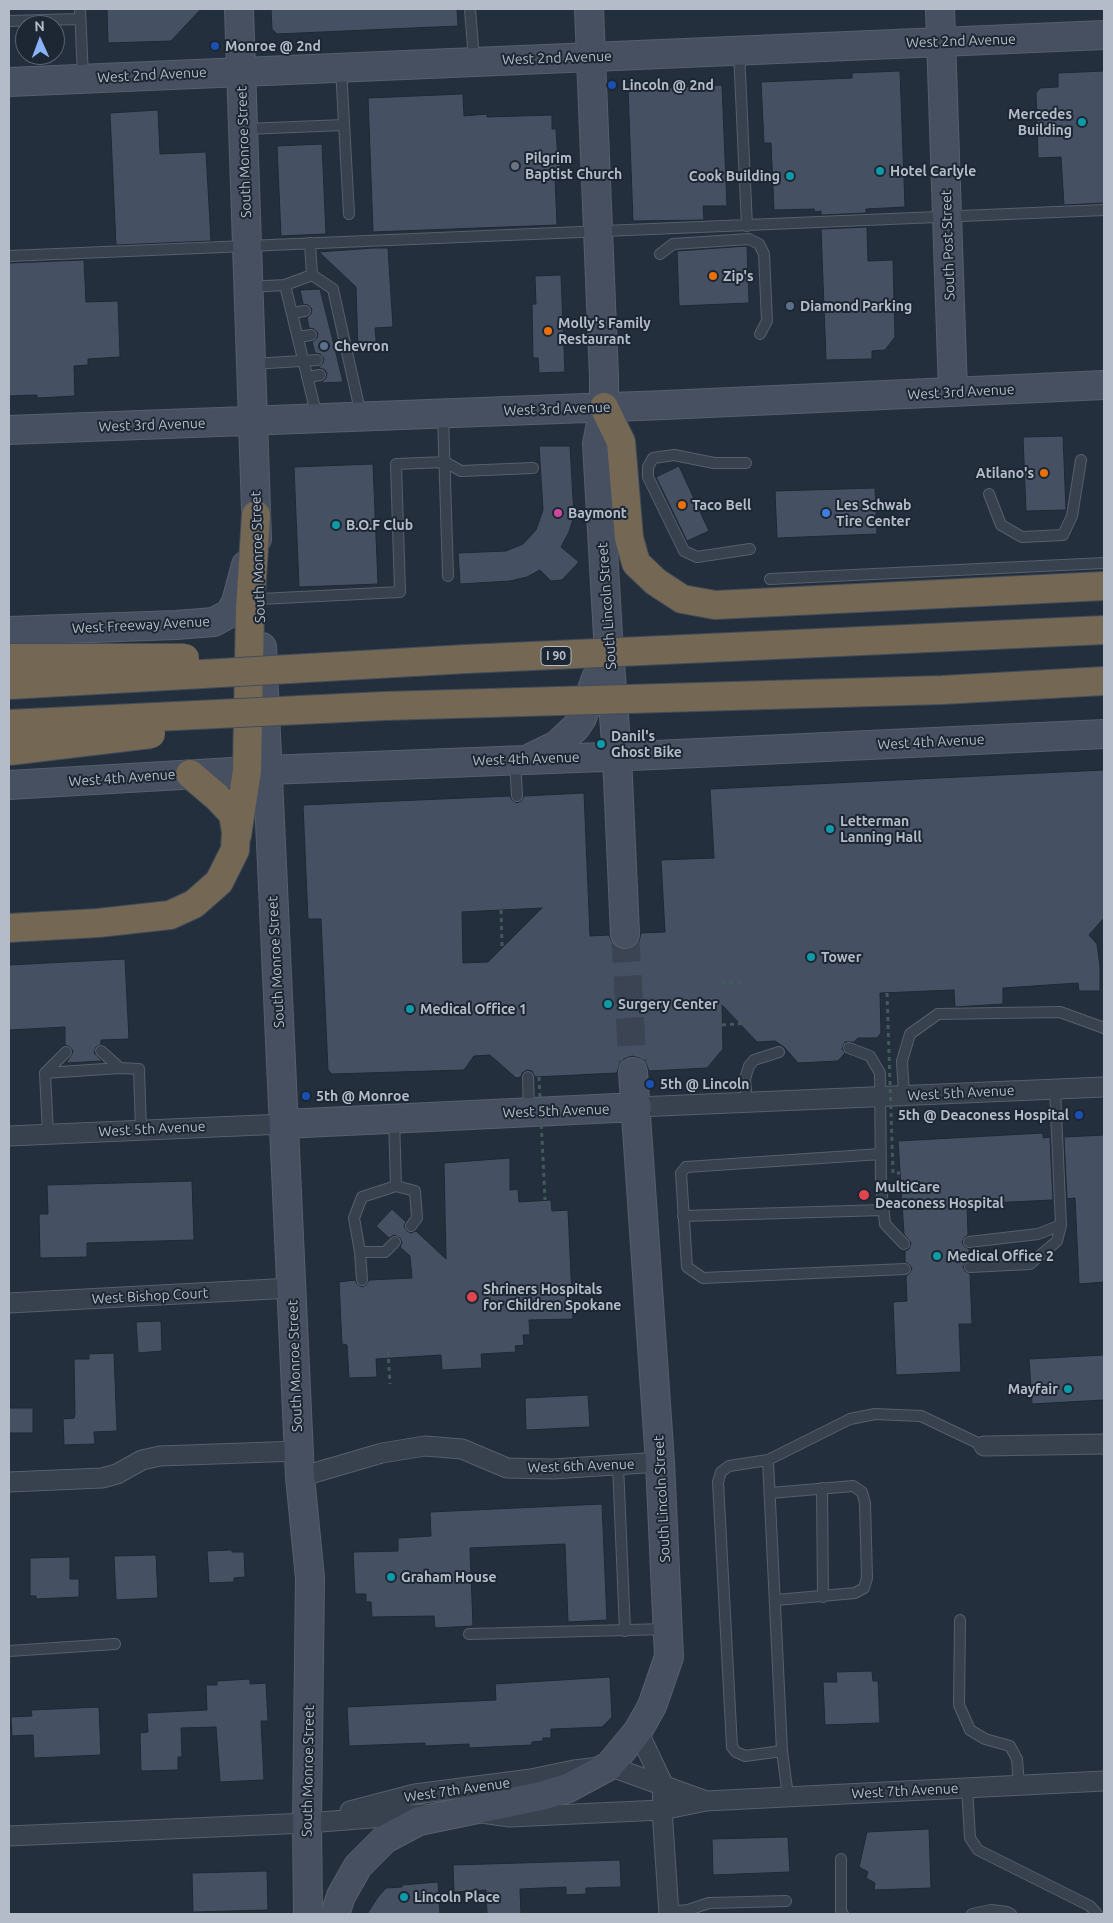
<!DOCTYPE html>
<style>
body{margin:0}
#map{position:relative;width:1113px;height:1923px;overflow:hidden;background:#242f3e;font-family:Ubuntu,sans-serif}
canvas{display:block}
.frame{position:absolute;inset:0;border:10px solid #b4bcc9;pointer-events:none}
.north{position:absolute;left:15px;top:15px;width:50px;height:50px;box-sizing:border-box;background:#1d2633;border:1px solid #59626f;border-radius:50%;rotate:358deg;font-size:14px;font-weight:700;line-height:20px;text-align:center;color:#b4bcc9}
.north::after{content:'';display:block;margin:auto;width:18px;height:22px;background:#8ab4f8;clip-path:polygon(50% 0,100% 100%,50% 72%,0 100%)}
</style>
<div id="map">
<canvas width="1113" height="1923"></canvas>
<div class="frame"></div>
<div class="north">N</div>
</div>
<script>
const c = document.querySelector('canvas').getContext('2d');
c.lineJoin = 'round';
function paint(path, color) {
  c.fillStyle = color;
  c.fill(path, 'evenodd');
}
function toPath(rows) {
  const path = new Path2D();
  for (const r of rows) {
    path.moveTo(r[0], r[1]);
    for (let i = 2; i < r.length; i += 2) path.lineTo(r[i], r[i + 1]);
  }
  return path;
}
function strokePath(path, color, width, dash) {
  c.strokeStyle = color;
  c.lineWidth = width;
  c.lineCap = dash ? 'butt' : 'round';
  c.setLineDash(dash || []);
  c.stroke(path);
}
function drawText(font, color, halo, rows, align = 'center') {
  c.font = font + ' Ubuntu,sans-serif';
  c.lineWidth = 4;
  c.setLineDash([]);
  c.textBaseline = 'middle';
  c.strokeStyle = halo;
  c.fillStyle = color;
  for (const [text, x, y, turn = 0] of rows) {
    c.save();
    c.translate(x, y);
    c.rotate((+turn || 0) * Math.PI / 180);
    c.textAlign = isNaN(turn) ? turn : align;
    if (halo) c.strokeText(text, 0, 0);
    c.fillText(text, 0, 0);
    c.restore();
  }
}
const building = toPath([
 [107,9,201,9,171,41,108,43,107,9],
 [271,9,457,9,458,26,277,34,272,29,271,9],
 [900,71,905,207,866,209,866,213,821,215,821,211,815,212,814,209,774,210,771,143,764,143,761,82,852,78,852,73,900,71],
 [1104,71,1104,203,1064,205,1061,157,1038,158,1036,93,1040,88,1058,87,1058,73,1104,71],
 [722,85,727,206,703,206,704,220,633,221,628,89,722,85],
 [463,94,464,116,487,114,487,117,552,115,552,129,556,129,558,160,560,160,561,177,555,177,557,225,373,232,368,98,463,94],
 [158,110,160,154,206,152,211,241,116,245,110,113,158,110],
 [322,144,326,234,281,236,277,146,322,144],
 [867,227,868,261,893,260,895,337,885,350,872,351,872,359,826,360,821,229,867,227],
 [747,246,749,303,679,306,677,251,747,246],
 [373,248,388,248,393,327,375,328,377,350,358,351,356,287,319,252,373,248],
 [84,260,86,302,118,301,120,357,88,359,88,365,74,366,75,396,37,398,37,395,9,396,9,263,84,260],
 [561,275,565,372,539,373,538,358,533,358,532,304,536,304,535,276,561,275],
 [320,289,336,353,343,382,322,383,322,382,326,378,327,373,325,370,318,367,323,363,324,359,320,354,315,353,312,342,317,338,318,333,314,329,309,328,307,318,311,314,312,309,308,305,303,304,300,290,320,289],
 [1063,436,1066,510,1026,511,1023,437,1063,436],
 [539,446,570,446,574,516,569,532,561,547,579,562,562,580,551,581,540,570,527,577,510,581,460,584,458,553,506,551,523,544,536,530,543,510,539,446],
 [373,464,378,584,299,587,294,467,373,464],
 [679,466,709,531,687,541,656,477,679,466],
 [875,488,877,534,777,538,775,491,875,488],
 [1104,770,1104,918,1089,935,1097,944,1100,966,1100,991,1079,991,1078,983,1003,988,1003,1004,955,1007,954,990,880,993,881,1033,877,1038,858,1038,854,1042,845,1042,842,1049,845,1053,838,1061,798,1063,784,1047,775,1041,757,1042,722,1005,723,1049,707,1068,649,1071,646,1063,639,1058,632,1056,624,1059,619,1066,617,1073,535,1077,532,1071,527,1070,522,1073,521,1077,516,1078,490,1055,474,1056,464,1070,332,1074,328,1070,321,919,308,919,303,805,510,796,512,800,517,803,521,801,524,796,584,793,590,936,609,935,612,942,617,948,626,950,633,947,639,942,641,933,665,932,661,860,714,858,710,789,1104,770],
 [542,908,488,962,463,963,462,912,542,908],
 [125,959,129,1039,101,1040,101,1044,96,1047,94,1053,102,1061,66,1063,72,1054,73,1051,70,1047,65,1045,65,1027,9,1030,9,965,125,959],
 [1043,1133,1043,1138,1050,1137,1053,1200,967,1204,968,1235,965,1237,962,1242,964,1246,969,1249,970,1260,966,1262,963,1267,965,1271,970,1274,972,1324,959,1324,961,1372,896,1375,893,1302,907,1301,906,1276,909,1274,912,1269,910,1265,905,1262,905,1251,909,1249,911,1243,904,1234,898,1141,1043,1133],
 [1104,1135,1104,1282,1079,1284,1075,1198,1067,1199,1064,1137,1104,1135],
 [510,1158,510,1190,518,1189,519,1202,551,1200,552,1211,568,1210,573,1319,529,1320,530,1335,523,1335,524,1345,515,1346,516,1352,481,1354,482,1368,442,1370,441,1355,376,1359,377,1377,349,1378,347,1345,342,1344,339,1282,355,1280,357,1284,362,1287,366,1285,369,1280,412,1278,410,1256,400,1247,402,1243,400,1238,394,1235,389,1238,376,1226,392,1209,406,1222,404,1226,407,1231,411,1233,416,1231,446,1259,444,1163,510,1158],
 [192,1181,194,1240,87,1243,87,1257,40,1258,39,1214,48,1214,47,1185,192,1181],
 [161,1321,162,1351,138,1353,136,1322,161,1321],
 [114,1353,117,1431,94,1432,95,1444,64,1445,63,1419,74,1418,75,1414,74,1359,89,1359,89,1354,114,1353],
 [1104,1355,1104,1400,1032,1404,1029,1359,1104,1355],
 [588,1395,590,1427,526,1430,525,1398,588,1395],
 [9,1408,33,1408,33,1433,9,1433,9,1408],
 [602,1504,607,1620,568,1622,565,1544,470,1548,473,1626,435,1628,434,1616,372,1617,371,1602,366,1602,366,1594,355,1594,353,1552,398,1551,398,1538,431,1536,430,1512,602,1504],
 [232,1550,232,1552,244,1552,245,1577,234,1578,234,1582,209,1583,207,1551,232,1550],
 [156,1555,158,1598,116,1600,114,1556,156,1555],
 [70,1557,70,1579,79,1579,79,1597,36,1599,36,1596,30,1596,30,1558,70,1557],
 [872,1671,873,1681,878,1681,880,1723,825,1725,823,1682,837,1682,836,1672,872,1671],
 [610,1677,612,1717,602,1727,551,1729,551,1738,543,1738,543,1741,532,1742,532,1745,469,1748,469,1744,425,1746,425,1743,349,1746,347,1707,496,1700,495,1684,610,1677],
 [250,1679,250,1684,266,1683,268,1721,261,1721,264,1780,220,1782,216,1727,181,1728,182,1757,178,1757,178,1770,141,1771,140,1733,148,1732,147,1713,207,1710,206,1685,217,1685,217,1681,250,1679],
 [99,1707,101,1755,34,1758,33,1735,12,1736,11,1717,32,1716,31,1710,99,1707],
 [929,1829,931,1888,874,1890,875,1883,866,1878,868,1872,859,1867,867,1832,929,1829],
 [788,1837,790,1872,713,1875,712,1839,788,1837],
 [620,1860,621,1887,586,1888,586,1894,566,1895,566,1887,520,1889,521,1914,487,1914,486,1890,454,1892,453,1865,620,1860],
 [267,1871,268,1910,193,1912,192,1873,267,1871],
 [438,1882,440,1914,367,1914,378,1897,386,1888,402,1887,402,1885,438,1882]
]);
paint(building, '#455162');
strokePath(building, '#1f2835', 1);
strokePath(toPath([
 [625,934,633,1072]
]), '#3a4453', 28, [28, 14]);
const lane = toPath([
 [80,9,83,77],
 [470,9,474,60],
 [9,21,80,19],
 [739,51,747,226],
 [341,68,349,214],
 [245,129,344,125],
 [310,243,312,275,333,289,361,415],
 [660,254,673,244,749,239,759,244,764,254,767,321,760,334],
 [9,256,1104,210],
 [312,275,285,285,317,417],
 [249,287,285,285],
 [292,313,305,311],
 [298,337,311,335],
 [252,364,317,360],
 [307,377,320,375],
 [443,415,448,576],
 [746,463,714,463,674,455,653,458,648,467,648,477,684,551,697,557,750,549],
 [989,494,1001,525,1022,537,1063,535,1072,516,1081,460],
 [770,579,1104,563],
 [260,599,400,592,396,464,445,462,461,471,533,468],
 [515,760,517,796],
 [849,1048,870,1056,880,1073,881,1186,885,1224,904,1244],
 [101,1051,120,1068],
 [45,1073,66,1052],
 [528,1077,529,1111],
 [904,1096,902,1061,910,1034,938,1014,1060,1012,1104,1028],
 [747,1103,745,1079,749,1066,754,1060,779,1052],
 [394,1119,396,1186,415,1191,417,1218,411,1226],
 [48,1134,45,1073,120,1068,139,1069,141,1130],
 [881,1154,686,1167,681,1173,687,1267,703,1278,905,1269],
 [683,1216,884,1210],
 [395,1242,385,1252,360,1252,354,1218,362,1197,396,1186],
 [969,1242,1038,1234,1061,1225],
 [360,1252,362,1280],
 [970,1267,1030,1264,1057,1241,1061,1225,1055,1089],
 [768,1460,729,1466,721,1472,718,1482,732,1747,736,1752,745,1756,782,1751],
 [618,1465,625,1631],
 [822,1488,823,1597],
 [770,1493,853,1486,862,1492,865,1503,867,1578,864,1588,855,1593,776,1600],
 [960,1620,959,1705,970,1730,985,1739,1010,1746,1017,1759,1019,1785],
 [469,1634,667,1629],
 [9,1651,115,1644],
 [967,1787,970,1838,978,1850,1090,1906,1097,1914],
 [788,1796,782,1751,768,1460,850,1419,875,1414,921,1416,984,1446],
 [841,1859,841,1911,843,1914],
 [668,1912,688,1910,709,1903,786,1901],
 [972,1914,991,1910,1007,1912,1011,1914]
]);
const street = toPath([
 [637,1107,1104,1087],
 [9,1136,284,1124],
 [9,1303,292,1288],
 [984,1446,1104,1444],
 [300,1477,382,1453,425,1446,462,1449,507,1468,553,1469,660,1462],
 [9,1482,102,1478,117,1474,142,1460,160,1456,299,1451],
 [638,1731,663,1784,662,1810,669,1914],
 [350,1811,415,1794,531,1779,574,1770,609,1766,706,1801],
 [482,1813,510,1817,662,1810,706,1801,1104,1781],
 [9,1836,307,1823,424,1814]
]);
const secondary = toPath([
 [239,9,257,539],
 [589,9,604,377,604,407,597,444,608,636,617,756,625,934],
 [940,9,953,392],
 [9,82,1104,35],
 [9,430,665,405,1104,385],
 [9,631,176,625,214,622,230,613,236,602,246,565],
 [262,647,300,1477,310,1578,307,1823,308,1914],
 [532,757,557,745,576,727,582,718,596,678],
 [9,785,267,770,655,755,1104,734],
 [284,1124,637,1107],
 [335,1914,341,1896,358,1866,385,1839,419,1821,541,1796,568,1788,609,1766,638,1731,652,1706,669,1657,660,1462,633,1072]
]);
const highway = toPath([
 [604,407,621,442,629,538,636,563,656,582,682,599,715,605,1104,586],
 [237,835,247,771,250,610,256,515],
 [9,928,98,923,170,915,194,904,219,882,235,850,236,832,233,814,217,797,190,774]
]);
strokePath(lane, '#565f6c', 12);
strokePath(street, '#565f6c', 21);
strokePath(secondary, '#565f6c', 30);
strokePath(highway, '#434c59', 30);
strokePath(toPath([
 [501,910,502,946],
 [721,983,745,982],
 [722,1025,748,1023],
 [388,1351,390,1384]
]), '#44595c', 3, [4, 4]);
strokePath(lane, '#38414e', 10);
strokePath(street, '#38414e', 19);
strokePath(secondary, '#465061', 28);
strokePath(highway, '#746855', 28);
const highwayBridge = toPath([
 [9,658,185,658],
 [9,685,466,659,1104,630],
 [9,724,384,706,942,690,1104,681],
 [9,751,151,734]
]);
strokePath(highwayBridge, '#434c59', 30, []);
strokePath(toPath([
 [887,993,893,1173,900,1173],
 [539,1077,545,1200]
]), '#44595c', 3, [4, 4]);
strokePath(highwayBridge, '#746855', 28);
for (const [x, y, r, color] of [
 [215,46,5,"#1a4fb4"],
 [612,85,5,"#1a4fb4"],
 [1082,122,5,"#0f9aa8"],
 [515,166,5,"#6b7280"],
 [880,171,5,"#0f9aa8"],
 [790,176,5,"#0f9aa8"],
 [713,276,5,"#e8710a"],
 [790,306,5,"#5c6f8a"],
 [548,331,5,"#e8710a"],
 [324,346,5,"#5c6f8a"],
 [1044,473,5,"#e8710a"],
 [682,505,5,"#e8710a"],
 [558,513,5,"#d1479c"],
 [826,513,5,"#3f7fe0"],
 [336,525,5,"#0f9aa8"],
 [601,744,5,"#0f9aa8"],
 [830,829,5,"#0f9aa8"],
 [811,957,5,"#0f9aa8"],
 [608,1004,5,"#0f9aa8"],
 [410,1009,5,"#0f9aa8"],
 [650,1084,5,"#1a4fb4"],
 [306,1096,5,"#1a4fb4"],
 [1079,1115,5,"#1a4fb4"],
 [864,1195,6,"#e0444e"],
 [937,1256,5,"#0f9aa8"],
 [472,1297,6,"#e0444e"],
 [1068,1389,5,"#0f9aa8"],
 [391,1577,5,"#0f9aa8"],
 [404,1897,5,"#0f9aa8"]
]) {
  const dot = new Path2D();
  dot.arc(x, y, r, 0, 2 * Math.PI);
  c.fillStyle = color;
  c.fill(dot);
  strokePath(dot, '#1d2633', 2);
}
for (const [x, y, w] of [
 [556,656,30]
]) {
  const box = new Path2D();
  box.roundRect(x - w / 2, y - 9.5, w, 19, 4);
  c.fillStyle = '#1d2633';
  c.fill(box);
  strokePath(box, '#b4bcc9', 1);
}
drawText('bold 12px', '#b4bcc9', null, [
 ["I 90",556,656]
]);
drawText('14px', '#b4bcc9', '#1d2633', [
 ["West 2nd Avenue",961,41,-2],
 ["West 2nd Avenue",557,58,-2],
 ["West 2nd Avenue",152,75,-3],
 ["South Monroe Street",244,152,-92],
 ["South Post Street",948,245,-92],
 ["West 3rd Avenue",961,392,-3],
 ["West 3rd Avenue",557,409,-2],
 ["West 3rd Avenue",152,425,-2],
 ["South Monroe Street",258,557,-92],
 ["South Lincoln Street",607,606,-94],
 ["West Freeway Avenue",141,625,-3],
 ["West 4th Avenue",931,742,-3],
 ["West 4th Avenue",526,759,-2],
 ["West 4th Avenue",122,778,-4],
 ["South Monroe Street",276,962,-93],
 ["West 5th Avenue",961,1093,-3],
 ["West 5th Avenue",556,1111,-2],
 ["West 5th Avenue",152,1129,-3],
 ["West Bishop Court",150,1296,-3],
 ["South Monroe Street",295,1366,-92],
 ["West 6th Avenue",581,1466,-2],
 ["South Lincoln Street",662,1499,-93],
 ["South Monroe Street",308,1771,-89],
 ["West 7th Avenue",457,1790,-8],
 ["West 7th Avenue",905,1791,-3]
]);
drawText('bold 14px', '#b4bcc9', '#1d2633', [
 ["Monroe @ 2nd",225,46],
 ["Lincoln @ 2nd",622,85],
 ["Mercedes",1072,114,"right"],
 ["Building",1072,130,"right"],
 ["Pilgrim",525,158],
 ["Baptist Church",525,174],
 ["Hotel Carlyle",890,171],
 ["Cook Building",780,176,"right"],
 ["Zip's",723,276],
 ["Diamond Parking",800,306],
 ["Molly's Family",558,323],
 ["Restaurant",558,339],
 ["Chevron",334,346],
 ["Atilano's",1034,473,"right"],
 ["Taco Bell",692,505],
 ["Les Schwab",836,505],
 ["Tire Center",836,521],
 ["Baymont",568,513],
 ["B.O.F Club",346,525],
 ["Danil's",611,736],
 ["Ghost Bike",611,752],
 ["Letterman",840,821],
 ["Lanning Hall",840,837],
 ["Tower",821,957],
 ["Surgery Center",618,1004],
 ["Medical Office 1",420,1009],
 ["5th @ Lincoln",660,1084],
 ["5th @ Monroe",316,1096],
 ["5th @ Deaconess Hospital",1069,1115,"right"],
 ["MultiCare",875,1187],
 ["Deaconess Hospital",875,1203],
 ["Medical Office 2",947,1256],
 ["Shriners Hospitals",483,1289],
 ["for Children Spokane",483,1305],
 ["Mayfair",1058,1389,"right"],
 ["Graham House",401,1577],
 ["Lincoln Place",414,1897]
], 'left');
</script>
